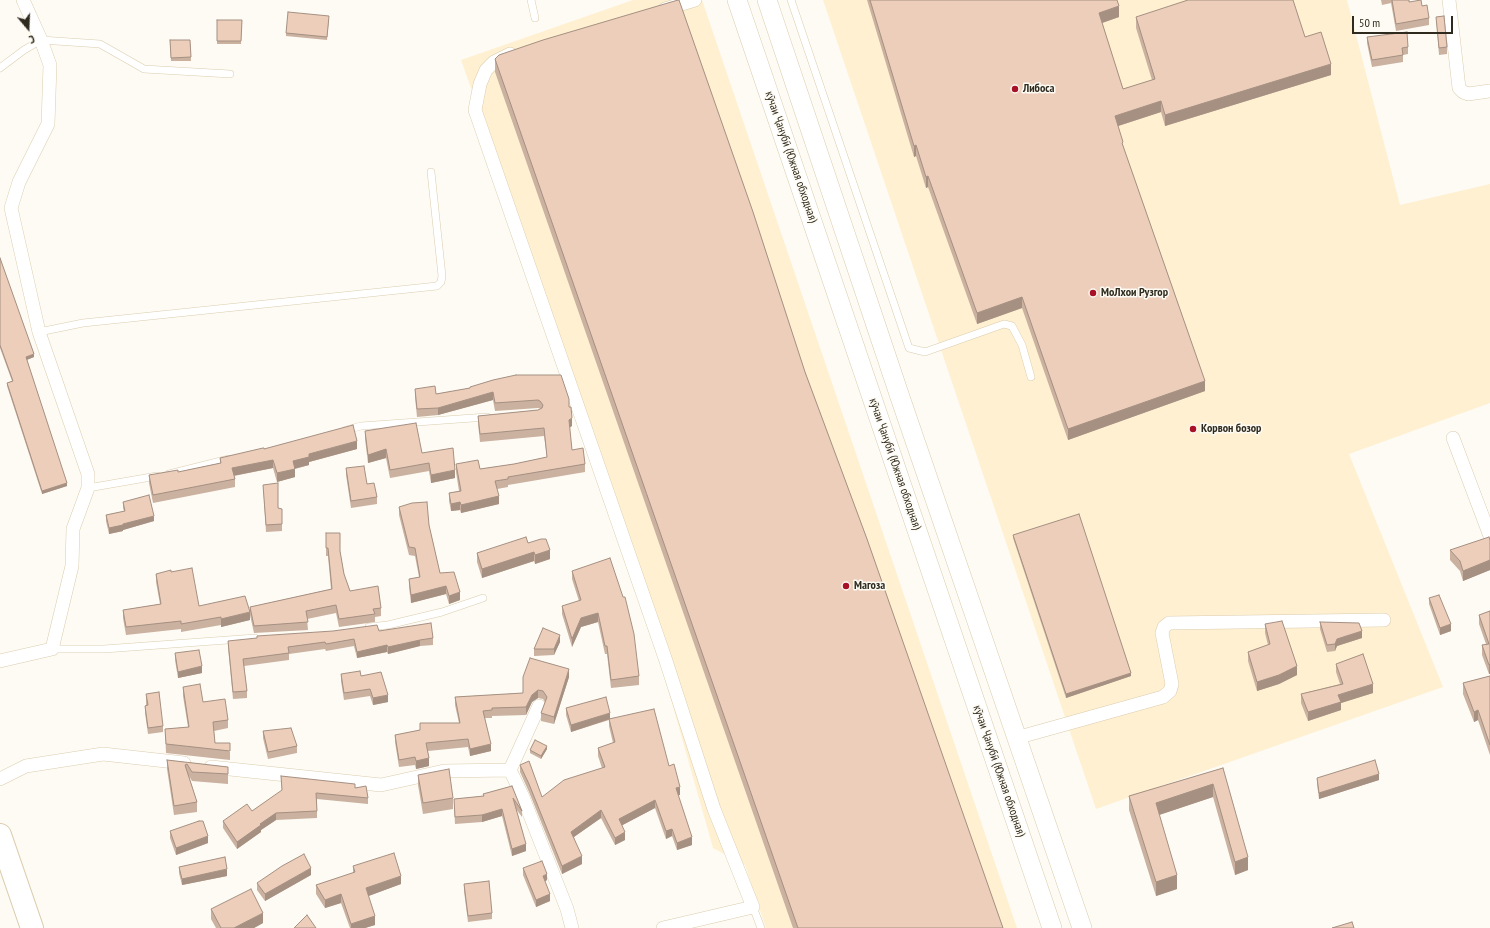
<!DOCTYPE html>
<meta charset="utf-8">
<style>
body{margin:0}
#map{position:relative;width:1490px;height:928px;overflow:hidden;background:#fdfbf4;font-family:"PT Sans Narrow",sans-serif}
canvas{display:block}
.north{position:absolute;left:8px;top:8px;width:40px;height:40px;-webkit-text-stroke:3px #fdfbf4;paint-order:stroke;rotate:161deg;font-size:11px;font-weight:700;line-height:16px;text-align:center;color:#2f2a1e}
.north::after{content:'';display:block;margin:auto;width:14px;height:18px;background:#2f2a1e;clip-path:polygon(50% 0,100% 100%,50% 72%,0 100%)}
.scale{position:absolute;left:1352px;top:16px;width:101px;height:18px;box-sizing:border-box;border:2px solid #2f2a1e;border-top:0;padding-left:5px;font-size:12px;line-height:14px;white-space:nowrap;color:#2f2a1e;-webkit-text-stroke:3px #fdfbf4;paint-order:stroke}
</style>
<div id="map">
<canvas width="1490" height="928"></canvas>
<div class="north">С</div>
<div class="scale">50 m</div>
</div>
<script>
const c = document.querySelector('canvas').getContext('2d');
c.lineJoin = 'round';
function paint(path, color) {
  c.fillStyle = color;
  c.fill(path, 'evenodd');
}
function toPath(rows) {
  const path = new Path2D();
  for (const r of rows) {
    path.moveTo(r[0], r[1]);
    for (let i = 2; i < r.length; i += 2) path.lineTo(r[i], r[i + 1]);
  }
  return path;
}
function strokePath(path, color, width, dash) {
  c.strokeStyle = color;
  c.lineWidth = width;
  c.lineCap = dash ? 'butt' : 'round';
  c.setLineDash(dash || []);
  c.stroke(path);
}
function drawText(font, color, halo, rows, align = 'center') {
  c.font = font + ' "PT Sans Narrow",sans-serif';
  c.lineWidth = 3;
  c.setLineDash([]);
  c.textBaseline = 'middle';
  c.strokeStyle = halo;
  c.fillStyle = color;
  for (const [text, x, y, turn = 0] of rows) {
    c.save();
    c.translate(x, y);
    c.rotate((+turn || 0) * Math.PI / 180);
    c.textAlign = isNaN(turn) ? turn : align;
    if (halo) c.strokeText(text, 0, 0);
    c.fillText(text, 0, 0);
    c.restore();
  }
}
paint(toPath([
 [633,0,702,0,1017,928,766,928,745,865,713,848,672,703,637,586,520,226,461,60],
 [823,0,1347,0,1400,205,1490,184,1490,403,1349,454,1443,687,1096,809]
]), '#fef0d1');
const service = toPath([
 [531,0,535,18],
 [791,0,909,348,925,352,1004,324,1012,326,1022,345,1031,377],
 [0,68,24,50,41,40,100,44,144,69,230,74],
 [39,332,83,323,437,286,441,282,442,276,431,172],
 [346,430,361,426,487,417],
 [169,474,229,459],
 [88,488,157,476],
 [369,627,388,625,442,612,483,598],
 [52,649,104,649,255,638],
 [753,907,761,928]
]);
const minor = toPath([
 [1449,0,1459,88,1463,92,1468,94,1490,91],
 [665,9,695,0],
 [510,54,494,62,486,70,480,84,475,110,665,658,714,809,753,907,663,928],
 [1453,438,1490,536],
 [0,661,52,649,72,566,73,529,88,488,88,474,39,332,11,208,19,182,48,124,50,65,41,40,23,0],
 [539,706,510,770,522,795,567,909,572,928],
 [1016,738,1163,697,1170,691,1172,684,1162,633,1164,627,1169,623,1384,620],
 [211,767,381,785,444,771,510,770],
 [0,779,26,766,103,754,184,763]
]);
const secondary = toPath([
 [737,0,1052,928],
 [767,0,901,400,1082,928]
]);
const trunk = toPath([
 [0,835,32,928]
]);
strokePath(service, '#dbcdae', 8);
strokePath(minor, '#dbcdae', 14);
strokePath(secondary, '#dbcdae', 20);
strokePath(trunk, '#dbcdae', 24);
strokePath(service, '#fff', 7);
strokePath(minor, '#fff', 13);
strokePath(secondary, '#fff', 19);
strokePath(trunk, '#fff', 22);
paint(toPath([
 [867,0,1117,0,1119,17,1102,23,1123,89,1152,80,1136,28,1136,17,1305,37,1331,75,1165,126,1161,112,1118,126,1123,146,1205,391,1068,440,1022,308,977,324,928,187,926,188,916,156,914,157],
 [1381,0,1409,0,1409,2,1422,6,1429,18,1429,25,1396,31,1391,3,1382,5],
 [1436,17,1447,47,1447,54,1439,55],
 [329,19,327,40,286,36,286,33],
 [217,20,242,20,241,44,217,44],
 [1367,37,1408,47,1408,54,1403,55,1403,62,1372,67,1367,43],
 [170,40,190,40,191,61,171,61],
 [495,59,805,372,1003,928,793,928,495,72],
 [0,258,34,357,27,360,67,486,42,494,7,386,7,383,12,381,0,348],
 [493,380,569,407,572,426,569,427,572,450,585,464,585,472,508,485,508,487,497,489,499,504,461,513,460,510,451,511,449,501,449,493,459,491,456,472,456,464,480,469,514,464,547,457,544,436,480,442,478,424,478,416,538,410,541,409,538,408,495,411,493,400,438,415,417,417,415,397,415,389,436,394,470,388],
 [365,431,422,453,455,478,431,483,429,471,390,478,386,458,368,463,365,439],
 [264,449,357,449,309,462,309,465,295,469,295,477,277,482,273,468,234,476,235,479,235,487,153,503,149,483,149,475,178,472,220,463,220,458],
 [346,468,367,484,377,497,377,504,351,508,346,475],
 [263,485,278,508,282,509,282,531,266,532],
 [123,502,154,521,123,530,123,531,109,534,106,521,106,515,124,511,123,508],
 [399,507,429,525,440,573,460,600,449,604,446,594,411,603,409,587,409,579,419,577,415,556,409,555,399,515],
 [326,533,340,551,344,574,350,591,381,608,381,616,375,617,375,622,339,627,336,613,307,619,308,630,254,633,250,615,250,607,331,589,328,556,326,556],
 [1013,535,1131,676,1066,698,1013,538],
 [1490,540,1490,570,1463,581,1460,571,1450,560,1450,550],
 [528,543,550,559,535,564,534,561,482,578,477,562,477,553],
 [572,571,639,676,639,685,611,688,607,654,605,654,598,622,581,627,572,647,562,614,562,606,579,601,572,579],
 [171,572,199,606,250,620,221,627,221,625,181,632,181,629,126,635,123,618,123,610,160,604,156,582,156,574],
 [1429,598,1451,631,1440,635,1429,604],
 [1490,611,1490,674,1489,674,1482,655,1482,645,1486,644,1479,624,1479,615],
 [1320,622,1362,638,1337,646,1335,651,1327,652,1320,629],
 [1265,624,1297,675,1279,684,1257,691,1248,661,1248,652,1268,645,1265,633],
 [379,631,433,638,433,645,420,646,388,654,387,652,357,658,354,646,326,651,325,649,289,654,289,660,244,666,247,691,247,698,233,699,228,647,228,641],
 [560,642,554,655,534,656,534,649],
 [175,653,202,673,178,678,175,660],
 [1336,664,1373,693,1341,703,1341,710,1308,721,1301,703,1301,694,1340,684,1336,672],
 [341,674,361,676,388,702,373,705,370,696,344,700,341,681],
 [1490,676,1490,755,1478,720,1474,722,1463,694,1463,683],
 [569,677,554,724,541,721,541,713,545,702,543,699,538,698,532,702,526,715,492,716,492,718,485,718,491,751,470,756,468,747,428,751,429,766,416,769,415,765,399,767,395,742,395,735,420,730,420,723,459,723,455,705,455,697,523,693],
 [183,687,203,702,228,720,228,728,214,731,215,743,230,752,230,760,166,753,165,729,188,727,183,696],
 [146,694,163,726,163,732,148,734,145,713,145,706,146,705],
 [566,708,610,718,669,766,680,795,678,795,692,845,677,850,672,836,666,839,655,808,622,825,625,840,615,845,601,818,574,837,582,864,562,874,529,792,520,772,520,765,542,797,602,768,598,756,598,748,613,743,609,726,609,720,571,732,566,715],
 [263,731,297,746,297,753,268,759,263,738],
 [547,749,541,759,530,753,530,750],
 [167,760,228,767,228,784,192,781,189,776,197,802,197,812,174,815,167,769],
 [1223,768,1248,870,1235,875,1213,797,1159,815,1177,889,1156,896,1129,810,1129,796],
 [418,775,453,798,453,809,423,814,418,785],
 [281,776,355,788,368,798,368,804,317,799,317,818,276,820,261,830,261,832,237,849,223,828,223,821,252,811,282,791],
 [1317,778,1379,780,1319,799,1317,784],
 [512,786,522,811,522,817,516,809,526,851,512,856,502,816,482,822,455,824,454,806,454,799,483,796,483,794],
 [170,831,208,843,176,855,170,838],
 [353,866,401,884,368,896,375,925,365,928,350,928,341,903,325,908,316,894,316,885,353,873],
 [179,867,227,876,182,885,179,873],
 [523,868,547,880,545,881,550,901,536,907,523,875],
 [311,875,265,901,257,890,257,883],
 [464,884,492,913,492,919,468,922,464,891],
 [211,909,263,923,254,928,216,928,211,919]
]), '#cbb1a0');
paint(toPath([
 [1119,6,1119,17,1099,24,1099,13],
 [1331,64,1331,75,1165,126,1165,115],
 [1161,101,1161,112,1115,127,1115,116],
 [916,145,916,156,914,157,914,146],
 [928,176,928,187,926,188,926,177],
 [1022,297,1022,308,977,324,977,313],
 [34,354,34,357,26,360,26,357],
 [1205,381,1205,391,1068,440,1068,429],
 [493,392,493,400,438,415,438,408],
 [572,418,572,426,569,428,569,420],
 [357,441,357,449,309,462,309,465,293,469,293,461,309,454],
 [386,449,386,458,368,463,368,455],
 [273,460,273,468,232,476,232,468],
 [295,469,295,477,277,482,277,473],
 [455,470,455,478,431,483,431,475],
 [67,483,67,486,42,494,42,491],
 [499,496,499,504,461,513,461,505],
 [460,502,460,510,451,511,451,504],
 [154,516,154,521,123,530,123,531,109,534,109,528,123,524],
 [550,550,550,559,535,564,535,555],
 [534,552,534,561,482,578,482,569],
 [1490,560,1490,570,1463,581,1463,571],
 [446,586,446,594,411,603,411,595],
 [460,592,460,600,449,604,449,596],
 [250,612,250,620,221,627,221,619],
 [598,613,598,622,581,627,572,647,572,639,581,618],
 [1451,624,1451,631,1440,635,1440,628],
 [1362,631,1362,638,1337,646,1335,651,1335,644,1337,639],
 [560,635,560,642,554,655,554,649],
 [420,640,420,646,388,654,388,647],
 [387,645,387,652,357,658,357,652],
 [1490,664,1490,674,1489,674,1489,665],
 [202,666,202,673,178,678,178,672],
 [1297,666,1297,675,1279,684,1257,691,1257,682],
 [569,669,569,677,554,724,554,717],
 [1131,673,1131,676,1066,698,1066,694],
 [1373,684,1373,693,1341,703,1341,710,1308,721,1308,712,1338,695],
 [538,690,538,698,532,702,526,715,526,707,532,695],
 [388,695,388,702,373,705,373,698],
 [1478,710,1478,720,1474,722,1474,712],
 [610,713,610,719,571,732,571,725],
 [491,744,491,751,470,756,470,749],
 [547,746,547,749,541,759,541,756],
 [429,758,429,766,416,769,416,761],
 [1379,774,1379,780,1319,799,1319,793],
 [1213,784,1213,797,1156,816,1156,803],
 [680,787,680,795,676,796,676,788],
 [655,800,655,808,619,827,619,819],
 [502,809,502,816,482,822,482,815],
 [601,810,601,818,571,839,571,832],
 [276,813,276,820,261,830,261,832,237,849,237,842,260,824],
 [672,829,672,836,666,839,666,831],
 [625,832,625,840,615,845,615,838],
 [208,836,208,843,176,855,176,848],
 [692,837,692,845,677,850,677,843],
 [526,844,526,851,512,856,512,849],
 [582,856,582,864,562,874,562,866],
 [1248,857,1248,870,1235,875,1235,862],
 [311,868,311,875,265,901,265,894],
 [227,869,227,876,182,885,182,879],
 [547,874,547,880,543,883,543,876],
 [1177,875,1177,889,1156,896,1156,882],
 [401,876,401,884,366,897,366,888],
 [341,894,341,903,325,908,325,900],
 [550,894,550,901,536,907,536,900],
 [263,913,263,923,254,928,234,928],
 [375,916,375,925,365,928,351,928,351,924]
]), '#a59082');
const building = toPath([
 [678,0,679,0,753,212,805,372,867,539,1003,928,798,928,495,59,499,55,543,40,678,0],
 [870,0,1117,0,1119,6,1099,13,1123,89,1155,79,1136,17,1188,0,1293,0,1305,37,1321,32,1331,64,1165,115,1161,101,1115,116,1123,142,1122,143,1205,381,1068,429,1022,297,977,313,928,176,926,177,916,145,914,146,870,0],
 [1392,0,1409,0,1409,2,1421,0,1422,6,1427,5,1429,18,1396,24,1392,0],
 [288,12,329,16,327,37,286,33,288,12],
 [1444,16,1447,47,1439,48,1436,17,1444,16],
 [217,20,242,20,241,41,217,41,217,20],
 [1407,32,1408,47,1402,48,1403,55,1372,60,1367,37,1407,32],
 [170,40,190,40,191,57,171,58,170,40],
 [0,258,34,354,26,357,67,483,42,491,7,383,13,381,0,345,0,258],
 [516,375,561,375,569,399,569,407,571,407,572,418,569,420,572,450,583,448,585,464,508,477,508,479,495,481,499,496,461,505,460,502,451,504,449,493,461,491,456,464,478,460,480,469,514,464,547,457,544,428,480,434,478,416,538,410,542,408,543,405,540,401,538,400,495,403,493,392,438,408,417,409,415,389,435,386,436,394,470,388,470,387,493,380,516,375],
 [416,423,422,453,453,448,455,470,431,475,429,463,390,470,386,449,368,455,365,431,416,423],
 [353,425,357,441,309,454,309,457,293,461,295,469,277,473,273,460,232,468,235,479,153,495,149,475,178,470,178,472,221,463,220,458,263,448,264,448,264,449,353,425],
 [364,466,367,484,374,483,377,497,351,501,346,468,364,466],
 [278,483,278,508,282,509,282,524,266,525,263,485,278,483],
 [149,495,154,516,123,524,123,525,109,528,106,515,125,511,123,502,149,495],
 [427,502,429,525,440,573,454,572,460,592,449,596,446,586,411,595,409,579,420,577,415,548,409,547,399,507,412,503,427,502],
 [1079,514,1131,673,1066,694,1013,535,1079,514],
 [326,533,340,533,340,551,344,574,350,591,378,586,381,608,373,609,375,614,339,619,336,605,306,611,308,622,254,626,250,607,332,589,328,548,326,548,326,533],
 [526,537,528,543,541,539,546,539,550,550,535,555,534,552,482,569,477,553,526,537],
 [1489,537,1490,540,1490,560,1463,571,1460,561,1450,550,1489,537],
 [610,558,623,597,625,597,634,634,639,676,611,680,607,646,605,646,598,613,581,618,572,639,562,606,581,600,572,571,610,558],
 [192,568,199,606,245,596,250,612,221,619,221,617,181,624,181,621,126,627,123,610,161,604,156,574,171,570,171,572,192,568],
 [1439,595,1451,624,1440,628,1429,598,1439,595],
 [1490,611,1490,664,1489,665,1482,645,1489,644,1479,615,1490,611],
 [1282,621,1297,666,1279,675,1257,682,1248,652,1270,644,1265,624,1282,621],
 [1320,622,1359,623,1362,631,1337,639,1335,644,1327,645,1320,622],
 [431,623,433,638,420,640,388,647,387,645,357,652,354,639,326,644,325,642,288,647,289,653,243,659,247,691,233,692,228,641,257,638,257,636,333,631,377,625,379,631,431,623],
 [543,628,560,635,554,649,534,649,543,628],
 [199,650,202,666,178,672,175,653,199,650],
 [1363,654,1373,684,1338,695,1341,702,1308,712,1301,694,1343,684,1336,664,1363,654],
 [530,658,569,669,554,717,541,713,547,697,543,691,538,690,532,695,526,707,492,708,492,710,483,711,491,744,470,749,468,739,426,743,429,758,416,761,415,757,399,760,395,735,420,730,420,723,460,723,455,697,523,693,523,677,530,658],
 [360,671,361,676,381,672,388,695,373,698,370,689,344,693,341,674,360,671],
 [1490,676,1490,745,1478,710,1474,712,1463,683,1490,676],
 [200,684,203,702,225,699,228,720,213,722,215,743,230,743,230,751,166,744,165,729,189,727,183,687,200,684],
 [159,692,163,726,148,728,145,706,148,705,146,694,159,692],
 [606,697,610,713,571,725,566,708,606,697],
 [654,709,669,766,674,764,680,787,676,788,692,837,677,843,672,829,666,831,655,800,619,819,625,832,615,838,601,810,571,832,582,856,562,866,529,784,520,765,529,761,542,797,564,780,605,767,598,748,615,742,609,719,654,709],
 [291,728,297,746,268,752,263,731,291,728],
 [535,740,547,746,541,756,530,750,535,740],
 [167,760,228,767,228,774,192,772,187,764,185,765,197,802,174,806,167,760],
 [1375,760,1379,774,1319,793,1317,778,1375,760],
 [1223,768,1248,857,1235,862,1213,784,1156,803,1177,875,1156,882,1129,796,1223,768],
 [449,769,453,798,423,803,418,775,449,769],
 [281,776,355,784,355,788,366,786,368,798,316,793,317,811,276,813,260,824,261,825,237,842,223,821,247,804,252,811,282,790,281,776],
 [512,786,522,811,513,798,526,844,512,849,502,809,482,815,455,817,454,799,484,796,483,794,512,786],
 [199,821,203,821,208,836,176,848,170,831,199,821],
 [394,853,401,876,366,888,375,916,351,924,341,894,325,900,316,885,355,872,353,866,394,853],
 [304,854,311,868,265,894,257,883,282,866,304,854],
 [225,857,227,869,182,879,179,867,225,857],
 [542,861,547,874,543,876,550,894,536,900,523,868,542,861],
 [489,881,492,913,468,916,464,884,489,881],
 [251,889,263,913,234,928,221,928,211,909,251,889],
 [307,915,316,928,294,928,307,915],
 [1352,922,1354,928,1332,928,1352,922]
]);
paint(building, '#ecceba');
strokePath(building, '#a59082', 1);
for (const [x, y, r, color] of [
 [1015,89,4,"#a81026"],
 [1093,293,4,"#a81026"],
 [1193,429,4,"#a81026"],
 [846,586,4,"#a81026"]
]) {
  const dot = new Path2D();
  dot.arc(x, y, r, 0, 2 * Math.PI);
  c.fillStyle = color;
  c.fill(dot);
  strokePath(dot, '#fdfbf4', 1.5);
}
drawText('bold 12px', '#2f2a1e', '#fdfbf4', [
 ["Либоса",1023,89],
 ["МоЛхои Рузгор",1101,293],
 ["Корвон бозор",1201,429],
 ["Магоза",854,586]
], 'left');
drawText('12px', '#2f2a1e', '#fdfbf4', [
 ["кӯчаи Ҷанубӣ (Южная обходная)",791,157,71],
 ["кӯчаи Ҷанубӣ (Южная обходная)",895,464,71],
 ["кӯчаи Ҷанубӣ (Южная обходная)",999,771,71]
]);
</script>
